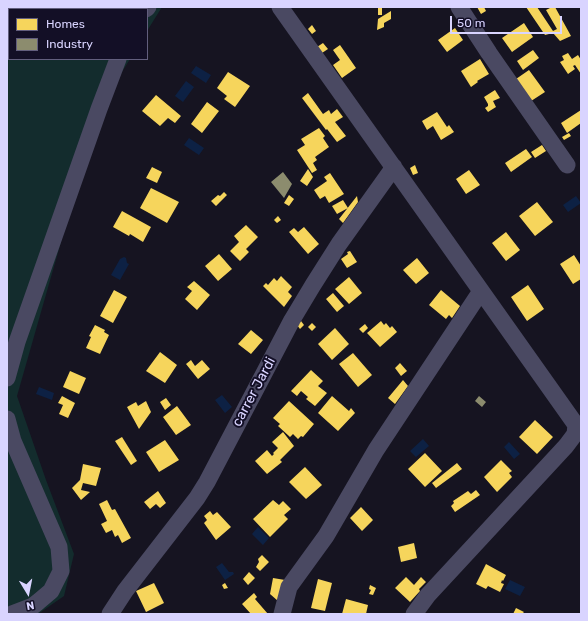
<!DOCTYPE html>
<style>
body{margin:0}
#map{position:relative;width:588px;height:621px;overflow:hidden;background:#161421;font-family:Rubik,sans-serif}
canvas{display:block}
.frame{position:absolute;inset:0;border:8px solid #d9d4ff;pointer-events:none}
.legend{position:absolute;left:8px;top:8px;width:140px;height:52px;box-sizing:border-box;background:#130f26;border:1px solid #625e7d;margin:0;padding:5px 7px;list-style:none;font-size:12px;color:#d9d4ff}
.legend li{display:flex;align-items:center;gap:8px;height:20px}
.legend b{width:20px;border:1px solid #625e7d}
.north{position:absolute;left:8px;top:573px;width:40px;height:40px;-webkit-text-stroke:3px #130f26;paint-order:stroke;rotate:170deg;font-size:11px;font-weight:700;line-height:16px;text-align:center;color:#d9d4ff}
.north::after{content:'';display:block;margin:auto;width:14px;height:18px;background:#d9d4ff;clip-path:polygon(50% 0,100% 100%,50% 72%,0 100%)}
.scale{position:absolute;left:450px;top:16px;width:112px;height:18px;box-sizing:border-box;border:2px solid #d9d4ff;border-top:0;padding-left:5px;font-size:12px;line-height:14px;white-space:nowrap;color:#d9d4ff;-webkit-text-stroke:3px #130f26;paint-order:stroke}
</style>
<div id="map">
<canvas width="588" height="621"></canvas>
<div class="frame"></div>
<ul class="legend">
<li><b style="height:11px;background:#f6d55c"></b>Homes</li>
<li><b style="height:11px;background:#8c8c6e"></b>Industry</li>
</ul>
<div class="north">N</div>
<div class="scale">50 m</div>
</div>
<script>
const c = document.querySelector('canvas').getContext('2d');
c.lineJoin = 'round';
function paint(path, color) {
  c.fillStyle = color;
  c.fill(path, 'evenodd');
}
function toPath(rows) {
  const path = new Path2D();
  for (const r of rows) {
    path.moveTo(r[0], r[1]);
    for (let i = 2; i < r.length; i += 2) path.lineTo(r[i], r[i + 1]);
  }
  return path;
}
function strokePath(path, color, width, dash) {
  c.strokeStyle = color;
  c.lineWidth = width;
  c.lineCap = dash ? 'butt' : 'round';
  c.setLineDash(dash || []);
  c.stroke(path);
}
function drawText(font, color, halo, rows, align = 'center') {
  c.font = font + ' Rubik,sans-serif';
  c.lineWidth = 4;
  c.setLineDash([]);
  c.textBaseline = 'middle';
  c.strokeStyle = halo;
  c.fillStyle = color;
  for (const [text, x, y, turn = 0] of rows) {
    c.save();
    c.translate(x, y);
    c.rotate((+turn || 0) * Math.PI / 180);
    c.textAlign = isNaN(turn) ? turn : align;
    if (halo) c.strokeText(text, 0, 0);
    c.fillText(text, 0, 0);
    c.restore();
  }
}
paint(toPath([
 [7,7,162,7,147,31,147,9,9,9,9,59,130,59,99,109,17,396,46,480,74,554,64,596,38,614,7,614]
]), '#132c2d');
paint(toPath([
 [196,66,211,75,206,83,191,73],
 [186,81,194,87,183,102,175,96],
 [189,138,204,148,199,155,184,145],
 [576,196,581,203,568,212,563,205],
 [124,257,126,258,127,263,129,264,120,280,111,275,120,259],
 [39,387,54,393,52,400,36,394],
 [222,395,232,407,225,413,215,400],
 [423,439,429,446,416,457,410,451],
 [509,442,520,454,514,459,504,447],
 [258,527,269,538,263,545,252,534],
 [222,563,229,572,233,572,234,574,225,580,216,567],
 [510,580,525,587,520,596,505,589]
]), '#0d2144');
paint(toPath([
 [378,7,382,7,382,15,378,15],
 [477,7,484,7,486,11,481,14],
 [526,7,537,7,553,31,557,29,546,10,552,7,555,7,571,36,560,41,553,33,545,35],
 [391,11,391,19,384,23,384,27,377,30,378,19],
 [524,23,533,37,512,52,502,38],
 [312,25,316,31,312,34,308,29],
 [455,28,463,40,447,52,438,40],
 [323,43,328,49,322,53,317,47],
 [340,45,356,68,342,78,333,65,340,60,333,50],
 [533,50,539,58,523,70,517,61],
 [568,53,572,59,578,55,581,60,581,74,575,65,573,66,575,69,568,74,560,62,564,60,562,56],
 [480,59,489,74,477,81,478,82,471,87,461,71],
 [529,70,545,92,528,103,516,79],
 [228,72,250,86,235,107,224,99,227,96,217,88],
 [495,90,500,98,493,101,496,107,488,112,485,108,488,106,488,104,484,97],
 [308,93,323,114,329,110,331,114,337,109,343,117,335,122,346,136,337,142,327,129,326,130,302,98],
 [156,95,181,116,175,123,168,118,160,126,142,111],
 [207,102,219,111,202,133,191,124],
 [581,110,581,123,567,133,561,123],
 [437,112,447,127,449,125,454,132,441,140,433,126,427,130,422,121],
 [319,128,325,136,323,138,329,147,315,157,317,160,313,163,317,170,312,173,297,150,305,145,301,139],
 [569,133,571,136,564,140,562,137],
 [542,145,546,151,535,158,531,152],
 [526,149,532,157,511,172,505,163],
 [415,165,418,173,413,175,410,168],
 [152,167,162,172,157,183,146,178],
 [308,169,313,177,307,186,300,181],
 [469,170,480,185,466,194,456,179],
 [330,173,344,194,329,203,325,196,320,199,314,190,327,181,324,177],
 [151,188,179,202,167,223,140,208],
 [224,192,227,195,216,206,211,201,218,195,220,196],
 [289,195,294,199,289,206,284,203],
 [357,196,358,202,343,223,339,219],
 [343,200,348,208,337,214,332,206],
 [537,202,553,222,535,236,519,216],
 [122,211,151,227,143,242,130,234,129,236,113,227],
 [278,216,281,220,277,223,274,220],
 [246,225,258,237,246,249,249,252,240,261,230,251,239,242,234,236],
 [304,227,319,244,308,254,289,232,294,228,298,232],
 [506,232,520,250,506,261,492,243],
 [350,251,357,262,347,268,341,259,348,254,347,252],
 [219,254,232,269,218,281,205,266],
 [574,255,581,266,581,279,573,284,560,264],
 [417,258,429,273,416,284,403,270],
 [281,276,292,287,288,292,292,296,284,307,263,286,266,283,268,285,274,278,277,281],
 [349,277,362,293,349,304,335,289],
 [194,281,210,295,197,310,185,299,192,291,187,287],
 [528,285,544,309,527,321,511,297],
 [114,290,127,297,113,323,100,316],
 [441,290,460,306,452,318,449,315,446,319,429,305],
 [333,293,344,306,337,312,326,299],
 [301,321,304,325,300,329,297,325],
 [381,321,384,325,386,323,390,328,392,326,397,332,380,347,367,333],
 [312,323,316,327,312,331,308,327],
 [365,324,368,328,363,333,359,329],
 [95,325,105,330,104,332,109,335,100,354,86,348,91,337,89,336],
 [335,328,349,344,332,360,318,344],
 [251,330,263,340,251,354,238,344],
 [160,352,177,365,165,383,146,371],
 [353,353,372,375,358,387,339,364],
 [191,360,195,366,202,360,210,369,198,379,186,364],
 [400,363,407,371,401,376,395,368],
 [311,370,323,381,318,386,327,393,315,406,306,399,308,397,301,391,297,396,291,391],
 [70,371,86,378,79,394,63,387],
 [403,380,408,386,395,404,388,398],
 [62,396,75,403,68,418,59,414,63,405,58,403],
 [332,396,349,411,351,408,355,413,338,431,318,413],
 [166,398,171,405,165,410,160,402],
 [146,401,151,412,139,429,127,407,136,402,138,406],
 [289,401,314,424,303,437,301,436,298,439,293,434,290,437,278,426,280,424,273,418],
 [177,406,191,425,176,435,163,417],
 [535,420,553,437,537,454,519,437],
 [283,432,294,446,280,460,282,462,267,474,255,461,267,450,272,456,274,454,273,453,278,448,272,442],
 [122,437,137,461,131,465,115,441],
 [165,440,179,460,159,472,146,452],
 [425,453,442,471,425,487,408,469],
 [501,460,512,471,509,473,512,477,497,492,484,477],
 [457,463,462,469,436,488,432,483],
 [83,464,101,468,96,486,83,483,81,490,90,492,81,500,72,488,80,480],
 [305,467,322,485,306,499,289,482],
 [476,490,480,495,455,512,451,506,454,503,453,501,468,491,471,494],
 [158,491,166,503,160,508,156,504,150,509,144,502],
 [107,500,112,510,115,509,131,538,122,543,118,535,115,537,112,530,106,533,101,524,107,521,99,504],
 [273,500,279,505,283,501,291,509,284,515,288,519,270,537,253,519],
 [361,507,373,520,362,531,350,518],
 [210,511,213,515,217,512,231,527,216,540,204,523,207,520,204,516],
 [414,543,417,558,401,562,398,547],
 [262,555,269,562,260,571,256,567,259,562,258,559],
 [486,564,506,575,503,581,502,580,501,583,504,584,500,592,488,586,486,589,476,584],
 [249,572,255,578,248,585,243,579],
 [406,577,414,585,421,577,426,582,419,589,420,591,410,602,395,588],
 [273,578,285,580,278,601,270,594],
 [318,579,332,583,325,611,311,608],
 [154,583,164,603,146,612,136,591],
 [225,583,228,588,224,589,222,585],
 [370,585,376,588,373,595,369,594,371,590,369,589],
 [254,593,257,597,255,599,268,614,251,614,242,604],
 [346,599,368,605,366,614,342,614],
 [516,608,524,612,522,614,513,614]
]), '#f6d55c');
paint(toPath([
 [283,172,292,184,284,198,271,182],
 [479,396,486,402,482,407,475,401]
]), '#8c8c6e');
strokePath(toPath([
 [280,7,576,425,575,434,566,446,428,595,414,614],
 [459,7,489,53,567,165],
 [146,9,148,7],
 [7,378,17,342,99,109,118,59],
 [7,419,13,441,59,547,61,571,51,591,38,602,33,606,12,614],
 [110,614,125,591,197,498,207,482,292,320,313,285,339,244,394,167],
 [282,614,289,587,326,536,376,450,481,291]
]), '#4a4962', 17);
drawText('14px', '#d9d4ff', '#130f26', [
 ["carrer Jardi",254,392,-62]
]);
</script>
